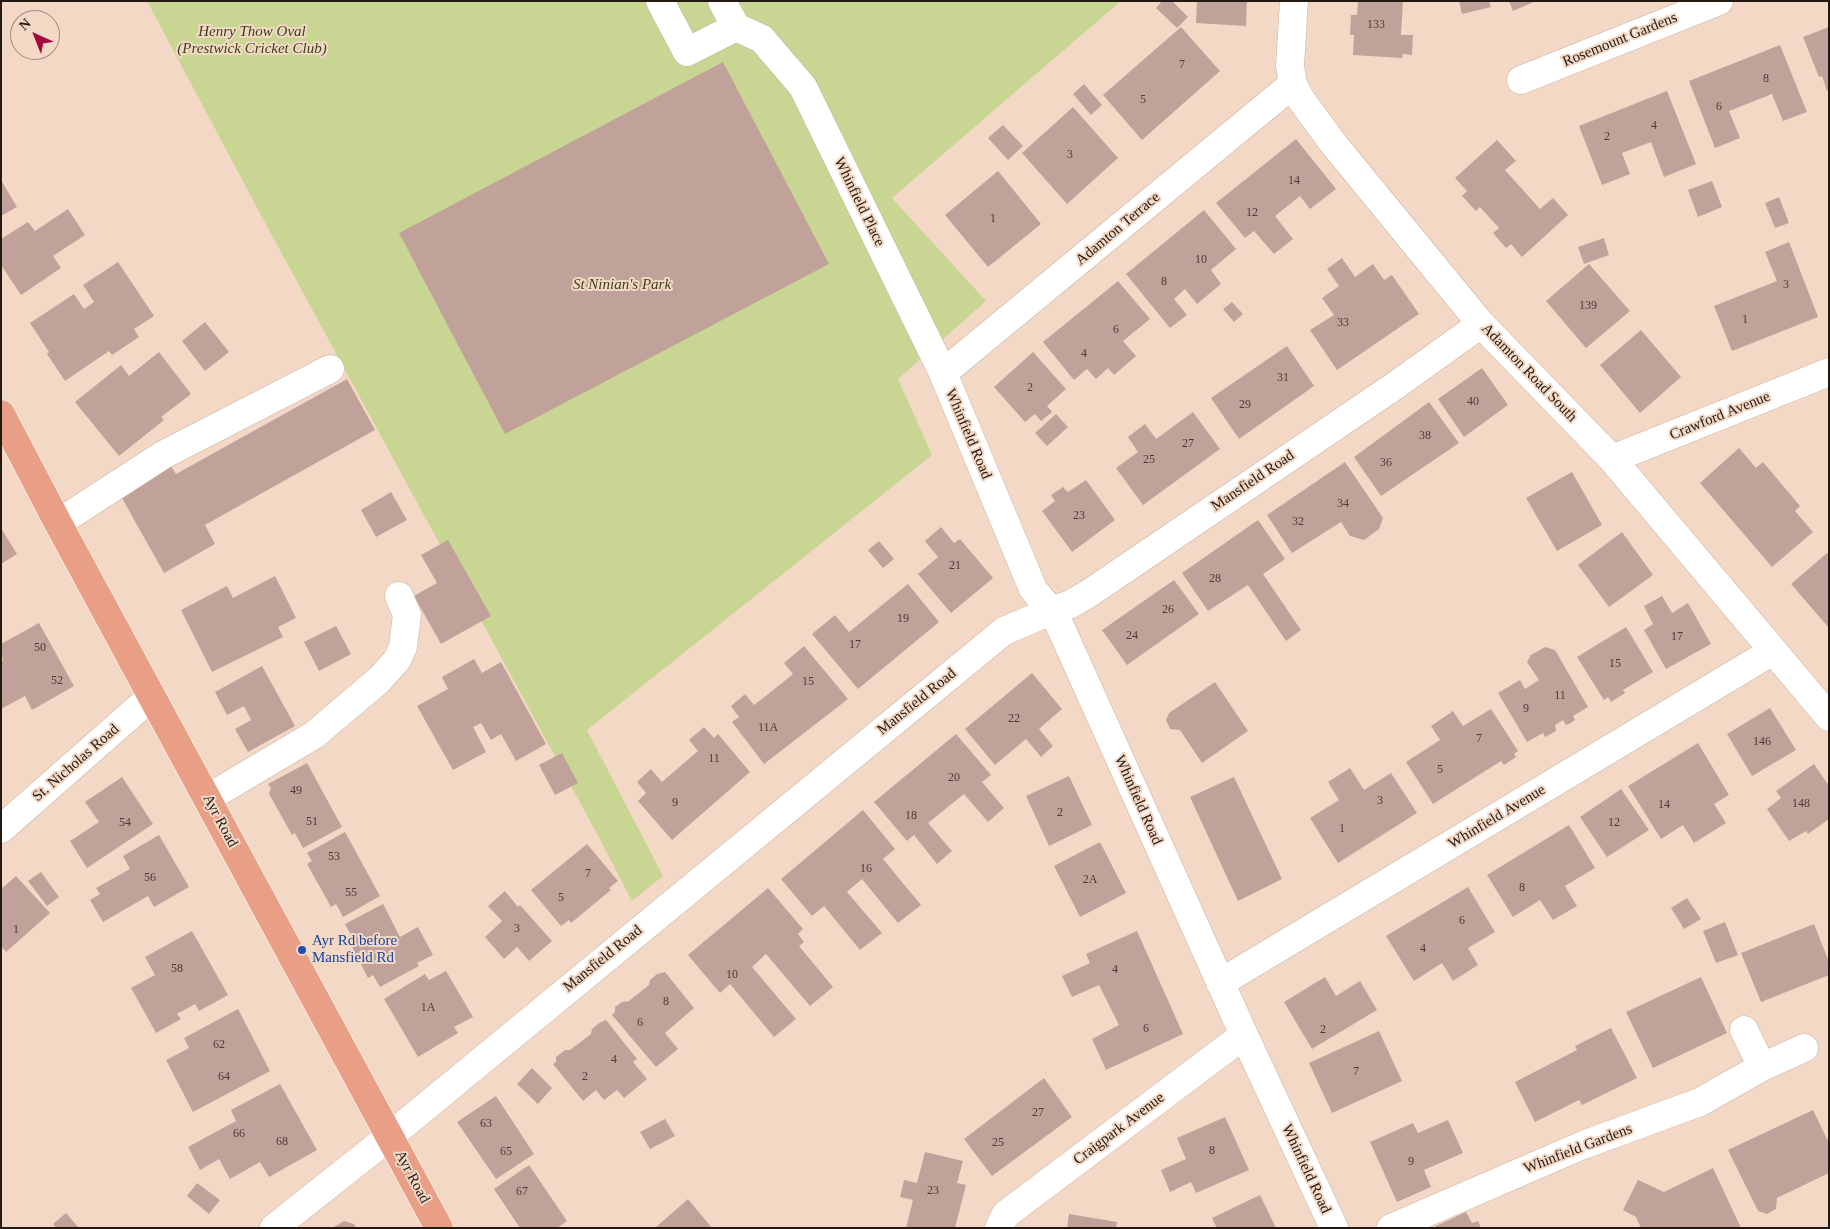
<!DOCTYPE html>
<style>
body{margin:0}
#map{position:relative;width:1830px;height:1229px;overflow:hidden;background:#f3d9c5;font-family:Georgia,serif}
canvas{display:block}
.frame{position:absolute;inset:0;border:2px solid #221912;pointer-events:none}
.north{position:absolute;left:10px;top:10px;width:50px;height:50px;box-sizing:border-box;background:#f3d9c5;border:1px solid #9f8c7d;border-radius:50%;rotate:316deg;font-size:14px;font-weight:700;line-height:20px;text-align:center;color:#221912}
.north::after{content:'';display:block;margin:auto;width:18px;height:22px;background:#a4083d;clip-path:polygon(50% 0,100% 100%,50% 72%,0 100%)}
</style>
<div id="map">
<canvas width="1830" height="1229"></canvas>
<div class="frame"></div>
<div class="north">N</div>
</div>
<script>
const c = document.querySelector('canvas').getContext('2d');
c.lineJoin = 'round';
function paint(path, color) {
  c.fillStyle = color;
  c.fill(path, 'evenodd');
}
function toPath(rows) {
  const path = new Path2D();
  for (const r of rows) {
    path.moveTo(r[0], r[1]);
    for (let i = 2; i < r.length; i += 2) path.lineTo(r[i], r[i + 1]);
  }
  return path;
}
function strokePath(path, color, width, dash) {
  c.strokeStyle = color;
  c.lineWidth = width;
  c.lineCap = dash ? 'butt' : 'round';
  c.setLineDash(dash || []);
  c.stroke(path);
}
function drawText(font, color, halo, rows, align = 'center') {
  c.font = font + ' Georgia,serif';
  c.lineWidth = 4;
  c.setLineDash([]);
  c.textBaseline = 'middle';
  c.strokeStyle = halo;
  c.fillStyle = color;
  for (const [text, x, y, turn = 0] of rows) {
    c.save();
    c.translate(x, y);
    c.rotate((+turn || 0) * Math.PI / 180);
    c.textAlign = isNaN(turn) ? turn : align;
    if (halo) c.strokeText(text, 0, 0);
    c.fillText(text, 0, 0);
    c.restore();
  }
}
paint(toPath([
 [147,1,1121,1,892,198,986,301,898,379,932,455,587,730,663,876,632,901,595,830,263,219]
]), '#c9d593');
paint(toPath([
 [1162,1,1172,1,1188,17,1177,28,1156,8],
 [1197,1,1247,1,1246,26,1196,23],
 [1358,1,1403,1,1401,35,1413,35,1412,55,1403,54,1402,58,1353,55,1354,35,1350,35,1351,15,1357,15],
 [1459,1,1489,1,1491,7,1462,14],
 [1509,1,1536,1,1513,11],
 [1181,27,1220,71,1142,140,1103,95],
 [1829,27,1829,90,1827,91,1822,76,1819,77,1803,37],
 [1780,45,1807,112,1783,121,1772,94,1729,111,1740,138,1715,148,1689,81],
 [723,62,829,264,505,434,399,233],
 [1084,84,1102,105,1091,115,1073,94],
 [1667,91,1696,164,1664,177,1651,142,1622,153,1630,174,1602,185,1579,126],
 [1073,107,1118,158,1067,204,1022,153],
 [1003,125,1023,146,1008,160,988,138],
 [1296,139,1336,189,1310,209,1300,196,1275,216,1293,239,1274,254,1254,231,1245,238,1216,203],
 [1497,140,1516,161,1505,170,1540,209,1553,198,1568,215,1522,257,1511,244,1506,248,1493,233,1499,228,1480,207,1476,211,1462,196,1467,191,1455,178],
 [998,171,1041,224,988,267,945,215],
 [1,180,17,207,1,216],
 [1712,181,1722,207,1698,217,1688,190],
 [1779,197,1789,223,1775,228,1765,203],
 [68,209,85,235,53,256,61,268,21,295,1,265,1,239,28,222,35,231],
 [1204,210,1236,249,1211,270,1221,284,1197,304,1185,289,1174,299,1187,315,1170,328,1126,274],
 [1604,238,1609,255,1584,264,1578,247],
 [1789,242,1818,317,1732,351,1714,306,1777,281,1765,252],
 [1342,258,1355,277,1373,264,1384,280,1392,275,1419,314,1337,370,1310,330,1334,315,1322,298,1339,286,1327,269],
 [118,262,154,316,134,329,139,337,112,355,109,351,65,381,47,354,49,352,30,323,74,294,84,309,94,302,83,285],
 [1589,264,1630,311,1586,348,1546,301],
 [1118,281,1150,319,1123,341,1136,356,1114,375,1108,368,1096,379,1087,369,1074,380,1043,342],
 [1232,302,1243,314,1234,322,1223,309],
 [205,322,229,352,205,371,182,341],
 [1641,330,1681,377,1640,413,1600,365],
 [1287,346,1314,386,1239,439,1211,398],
 [159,352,191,394,161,417,164,420,119,456,75,402,121,365,129,376],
 [1033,352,1066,389,1047,406,1052,412,1041,421,1035,414,1025,422,994,387],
 [1482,368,1508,405,1464,437,1438,399],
 [347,379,375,430,205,525,215,544,164,573,118,491,169,463,176,474],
 [1429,402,1459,443,1381,496,1354,457],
 [1193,412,1220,449,1143,505,1116,468,1138,452,1128,437,1145,424,1156,439],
 [1056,414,1068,427,1047,446,1035,433],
 [1739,448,1756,468,1763,462,1800,506,1795,511,1813,532,1772,567,1700,483],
 [1345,462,1383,518,1379,529,1364,540,1350,536,1341,522,1292,553,1267,515],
 [1572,472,1602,525,1557,551,1526,498],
 [1086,480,1115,520,1072,552,1042,511,1055,501,1051,495,1063,487,1068,492],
 [391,492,407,520,376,537,361,510],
 [1258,520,1285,559,1263,574,1301,630,1286,641,1248,585,1208,611,1182,573],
 [941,527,954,543,960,539,993,578,951,613,918,574,938,557,925,541],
 [1,528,17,554,1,564],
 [1622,532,1653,575,1609,607,1578,565],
 [448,540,491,616,441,644,414,596,437,583,421,555],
 [879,541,894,559,883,568,868,550],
 [1827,553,1829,555,1829,628,1791,584],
 [275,576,296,618,278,627,283,637,212,672,181,610,227,586,233,598],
 [1174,580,1199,614,1127,665,1102,630],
 [908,584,939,622,858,689,812,634,835,615,849,632],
 [1662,596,1672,613,1688,603,1711,644,1666,669,1644,630,1653,624,1644,606],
 [39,623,74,686,32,710,25,696,1,709,1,661,3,661,1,644],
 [336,626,351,654,319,671,304,642],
 [1626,627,1653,672,1623,690,1625,693,1611,702,1608,697,1604,700,1577,657],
 [804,646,848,699,764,764,732,722,739,717,731,706,745,694,754,705,772,691,793,674,784,663],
 [1545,647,1555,650,1588,707,1573,716,1575,720,1571,723,1566,725,1563,720,1555,725,1556,731,1545,737,1543,733,1527,742,1498,693,1520,680,1525,689,1539,680,1527,662,1531,655],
 [474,659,482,673,501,662,546,744,516,761,501,734,491,740,481,723,473,727,486,752,453,770,417,706,448,689,442,677],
 [262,666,295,726,248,752,235,729,251,720,244,706,227,715,215,692],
 [1032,673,1062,709,1039,729,1053,746,1041,757,1026,739,995,765,965,729],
 [1215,682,1248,731,1202,763,1180,730,1170,729,1166,720,1169,713],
 [1770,708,1796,750,1752,776,1727,734],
 [1491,709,1518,751,1514,754,1516,757,1504,765,1501,761,1433,804,1406,762,1440,740,1431,726,1453,711,1463,726],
 [704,727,714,738,718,734,750,772,672,840,638,801,646,793,637,782,651,769,662,782,698,751,689,740],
 [956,734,991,775,982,782,1004,808,988,822,964,794,928,823,952,851,937,864,914,835,907,841,874,802],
 [1698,743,1729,795,1714,804,1726,823,1694,843,1683,825,1661,839,1628,786],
 [562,753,578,783,555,795,539,765],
 [307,763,342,827,303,848,295,833,292,835,269,794,271,788,268,784],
 [1814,764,1829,786,1829,819,1808,834,1806,831,1789,841,1767,809,1781,798,1776,791],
 [1350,768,1364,790,1391,773,1417,813,1338,863,1310,818,1339,800,1328,782],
 [1069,776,1092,825,1049,846,1026,796],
 [122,777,153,824,87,868,70,841,99,822,85,802],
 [1234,777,1282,879,1238,901,1190,797],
 [1621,789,1649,830,1607,857,1580,817],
 [863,810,895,849,883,859,921,905,898,923,862,879,847,892,882,933,860,950,824,906,812,916,781,879],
 [1569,825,1595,868,1565,886,1577,906,1553,920,1540,900,1513,917,1487,875],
 [345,832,380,896,343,917,336,904,331,907,307,864,312,861,307,853],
 [159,835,189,887,154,907,148,896,103,922,90,900,100,894,96,888,130,869,123,856],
 [1100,842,1126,893,1080,917,1054,866],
 [587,844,618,881,609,888,611,890,571,923,569,920,561,926,531,890],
 [41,872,59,897,47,906,28,881],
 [16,876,50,913,6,952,1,946,1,889],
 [1468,887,1495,932,1468,948,1478,965,1453,981,1442,963,1414,981,1386,936],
 [768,888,803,929,798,934,804,942,799,946,833,987,810,1006,766,954,752,967,796,1019,774,1037,730,984,720,993,688,955],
 [505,891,518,907,520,905,552,941,529,961,517,947,504,959,485,937,502,921,488,906],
 [1687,898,1701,919,1684,929,1671,908],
 [383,904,400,937,418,927,433,955,417,963,419,966,380,987,373,975,368,978,348,939,352,937,345,924],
 [1725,922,1738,955,1716,963,1703,931],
 [1814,924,1829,962,1829,975,1761,1002,1741,953],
 [192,931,228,995,199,1011,195,1004,177,1014,181,1019,156,1033,131,988,155,975,145,957],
 [1137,931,1183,1034,1106,1070,1092,1039,1119,1025,1099,985,1072,997,1062,976,1090,963,1086,954],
 [446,971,473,1017,454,1027,458,1033,418,1057,384,999,425,974,429,980],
 [665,972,694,1008,665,1033,678,1049,656,1067,612,1015,615,1012,615,1007,622,1002,629,1001,649,985,650,980,657,974],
 [1325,977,1336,996,1360,981,1377,1010,1312,1049,1284,1002],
 [1701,977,1727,1033,1653,1068,1626,1012],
 [238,1009,270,1071,193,1112,166,1060,189,1048,184,1038],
 [606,1020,637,1059,633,1062,647,1079,624,1098,617,1090,604,1100,596,1090,583,1101,553,1064,556,1062,556,1057,565,1050,570,1050,591,1034,592,1029,599,1023],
 [1611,1028,1637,1078,1582,1105,1579,1100,1535,1122,1515,1082,1577,1050,1575,1046],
 [1379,1031,1402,1081,1332,1113,1309,1063],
 [532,1068,552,1088,538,1104,517,1084],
 [1044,1078,1072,1117,992,1176,964,1139],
 [280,1084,317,1150,269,1177,260,1162,230,1179,219,1159,200,1170,188,1147,236,1121,231,1110],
 [496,1096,534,1154,496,1179,457,1122],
 [1813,1110,1829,1143,1829,1173,1777,1198,1776,1209,1767,1214,1758,1211,1728,1150],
 [1225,1117,1249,1170,1196,1193,1191,1182,1170,1192,1161,1170,1186,1159,1177,1138],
 [665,1119,675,1136,650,1149,640,1132],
 [1448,1120,1463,1153,1424,1170,1431,1187,1397,1202,1370,1142,1413,1123,1418,1133],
 [925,1152,963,1161,957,1183,966,1185,955,1228,906,1228,913,1200,900,1197,904,1180,917,1183],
 [529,1165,567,1221,557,1228,520,1228,494,1189],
 [1713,1168,1741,1228,1641,1228,1636,1217,1623,1210,1638,1180,1664,1192],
 [197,1183,220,1200,209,1214,187,1196],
 [1260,1195,1276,1228,1217,1228,1212,1218],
 [688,1199,712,1228,655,1228],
 [1466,1212,1472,1223,1478,1221,1481,1228,1432,1228],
 [66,1213,79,1228,56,1228,53,1224],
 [1069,1214,1117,1222,1116,1228,1067,1228],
 [344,1221,354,1224,356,1228,332,1228]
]), '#c1a29a');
const minor = toPath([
 [660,1,687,52,736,27,722,1],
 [1294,1,1290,66,1293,84,1300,98,1332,142,1481,324,1612,459,1829,717],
 [736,27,762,39,803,87,943,373,1033,589,1051,611,1060,626,1244,1035,1334,1228],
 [1521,80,1719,1],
 [943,373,1293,84],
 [1612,459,1829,372],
 [58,523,163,455,330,369],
 [208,798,314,735,379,680,397,660,403,647,407,615,399,596],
 [1,829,151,697],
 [1220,983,1773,651],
 [1744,1030,1762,1067],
 [274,1228,390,1136,1004,631,1051,611,1071,604,1091,592,1396,385,1481,324],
 [999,1228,1005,1215,1244,1035],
 [1391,1228,1583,1145,1700,1102,1762,1067,1804,1048]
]);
const major = toPath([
 [1,414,58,523,439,1228]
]);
strokePath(minor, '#cab19e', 29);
strokePath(major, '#fff', 29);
strokePath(minor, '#fff', 28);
strokePath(major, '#e89f86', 28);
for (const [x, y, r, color] of [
 [302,950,5,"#1a4fb4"]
]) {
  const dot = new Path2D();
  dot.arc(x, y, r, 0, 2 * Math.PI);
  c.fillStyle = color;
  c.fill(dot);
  strokePath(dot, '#f3d9c5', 2);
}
drawText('12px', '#4a3b34', null, [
 ["133",1376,25],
 ["7",1182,65],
 ["8",1766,79],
 ["5",1143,100],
 ["6",1719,107],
 ["4",1654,126],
 ["2",1607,137],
 ["3",1070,155],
 ["14",1294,181],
 ["12",1252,213],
 ["1",993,219],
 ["10",1201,260],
 ["8",1164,282],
 ["3",1786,285],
 ["139",1588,306],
 ["1",1745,320],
 ["33",1343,323],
 ["6",1116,330],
 ["4",1084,354],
 ["31",1283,378],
 ["2",1030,388],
 ["40",1473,402],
 ["29",1245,405],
 ["38",1425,436],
 ["27",1188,444],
 ["25",1149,460],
 ["36",1386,463],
 ["34",1343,504],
 ["23",1079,516],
 ["32",1298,522],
 ["21",955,566],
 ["28",1215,579],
 ["26",1168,610],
 ["19",903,619],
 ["24",1132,636],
 ["17",1677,637],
 ["17",855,645],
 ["50",40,648],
 ["15",1615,664],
 ["52",57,681],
 ["15",808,682],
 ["11",1560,696],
 ["9",1526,709],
 ["22",1014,719],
 ["11A",768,728],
 ["7",1479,739],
 ["146",1762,742],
 ["11",714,759],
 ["5",1440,770],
 ["20",954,778],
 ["49",296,791],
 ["3",1380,801],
 ["9",675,803],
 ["148",1801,804],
 ["14",1664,805],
 ["2",1060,813],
 ["18",911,816],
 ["51",312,822],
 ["54",125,823],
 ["12",1614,823],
 ["1",1342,829],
 ["53",334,857],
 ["16",866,869],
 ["7",588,874],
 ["56",150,878],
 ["2A",1090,880],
 ["8",1522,888],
 ["55",351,893],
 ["5",561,898],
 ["6",1462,921],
 ["3",517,929],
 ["1",16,930],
 ["4",1423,949],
 ["58",177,969],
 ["4",1115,970],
 ["10",732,975],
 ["8",666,1002],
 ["1A",428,1008],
 ["6",640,1023],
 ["6",1146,1029],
 ["2",1323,1030],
 ["62",219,1045],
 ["4",614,1060],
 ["7",1356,1072],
 ["64",224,1077],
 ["2",585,1077],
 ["27",1038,1113],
 ["63",486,1124],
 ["66",239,1134],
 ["68",282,1142],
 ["25",998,1143],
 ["8",1212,1151],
 ["65",506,1152],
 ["9",1411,1162],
 ["23",933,1191],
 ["67",522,1192]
]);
drawText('italic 15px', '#3a4019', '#f3d9c5', [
 ["Henry Thow Oval",252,32],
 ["(Prestwick Cricket Club)",252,49],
 ["St Ninian's Park",622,285]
]);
drawText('15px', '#221912', '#f3d9c5', [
 ["Rosemount Gardens",1620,40,-22],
 ["Whinfield Place",859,202,64],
 ["Adamton Terrace",1118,229,-40],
 ["Adamton Road South",1529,373,46],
 ["Crawford Avenue",1720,416,-22],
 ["Whinfield Road",968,434,67],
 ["Mansfield Road",1253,481,-34],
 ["Mansfield Road",917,702,-39],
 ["St. Nicholas Road",76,763,-41],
 ["Whinfield Road",1138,800,66],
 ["Whinfield Avenue",1497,817,-31],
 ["Ayr Road",220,821,62],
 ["Mansfield Road",603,959,-39],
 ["Craigpark Avenue",1119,1129,-37],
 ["Whinfield Gardens",1578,1149,-21],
 ["Whinfield Road",1306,1169,65],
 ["Ayr Road",412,1177,62]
]);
drawText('15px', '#164399', '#f3d9c5', [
 ["Ayr Rd before",312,941],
 ["Mansfield Rd",312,958]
], 'left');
</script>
